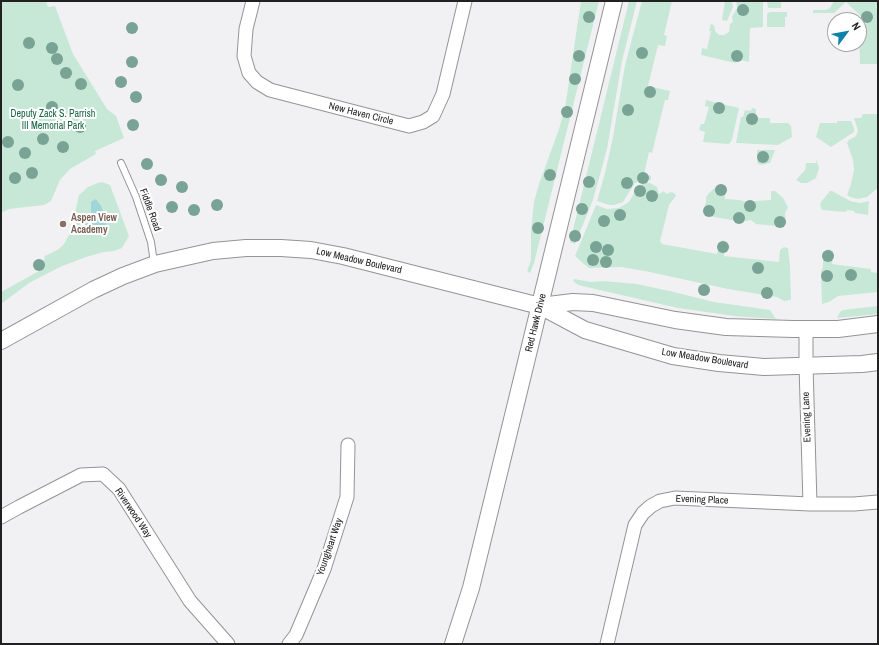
<!DOCTYPE html>
<style>
body{margin:0}
#map{position:relative;width:879px;height:645px;overflow:hidden;background:#f1f1f4;font-family:"Archivo Narrow",sans-serif}
canvas{display:block}
.frame{position:absolute;inset:0;border:2px solid #212121;pointer-events:none}
.north{position:absolute;left:827px;top:12px;width:40px;height:40px;box-sizing:border-box;background:#fff;border:1px solid #a6a6a6;border-radius:50%;rotate:58deg;font-size:11px;font-weight:700;line-height:16px;text-align:center;color:#212121}
.north::after{content:'';display:block;margin:auto;width:14px;height:18px;background:#0f82a9;clip-path:polygon(50% 0,100% 100%,50% 72%,0 100%)}
</style>
<div id="map">
<canvas width="879" height="645"></canvas>
<div class="frame"></div>
<div class="north">N</div>
</div>
<script>
const c = document.querySelector('canvas').getContext('2d');
c.lineJoin = 'round';
function paint(path, color) {
  c.fillStyle = color;
  c.fill(path, 'evenodd');
}
function toPath(rows) {
  const path = new Path2D();
  for (const r of rows) {
    path.moveTo(r[0], r[1]);
    for (let i = 2; i < r.length; i += 2) path.lineTo(r[i], r[i + 1]);
  }
  return path;
}
function strokePath(path, color, width, dash) {
  c.strokeStyle = color;
  c.lineWidth = width;
  c.lineCap = dash ? 'butt' : 'round';
  c.setLineDash(dash || []);
  c.stroke(path);
}
function drawText(font, color, halo, rows, align = 'center') {
  c.font = font + ' "Archivo Narrow",sans-serif';
  c.lineWidth = 4;
  c.setLineDash([]);
  c.textBaseline = 'middle';
  c.strokeStyle = halo;
  c.fillStyle = color;
  for (const [text, x, y, turn = 0] of rows) {
    c.save();
    c.translate(x, y);
    c.rotate((+turn || 0) * Math.PI / 180);
    c.textAlign = isNaN(turn) ? turn : align;
    if (halo) c.strokeText(text, 0, 0);
    c.fillText(text, 0, 0);
    c.restore();
  }
}
paint(toPath([
 [1,1,46,1,48,7,55,6,73,54,107,109,116,116,124,138,95,151,96,154,70,169,60,180,51,201,44,205,9,209,1,213],
 [581,1,599,1,534,263,530,273,527,271,531,260,531,231,534,202,539,184,559,129,565,108],
 [629,1,637,1,622,61,607,149,593,200,575,244,570,242],
 [642,1,672,1,664,35,667,36,665,46,658,45,648,86,670,91,668,100,665,100,652,153,649,152,644,174,651,176,651,180,640,181,635,183,623,202,614,205,609,205,597,201,605,173,613,137,625,65],
 [725,1,732,1,733,7,727,21,722,20],
 [736,1,763,1,763,27,750,28,749,62,736,59,735,63,701,55,702,48,707,49,711,31,709,31,711,24,714,25,715,31,719,35,724,35,729,32,730,24,733,22,732,17,737,8],
 [767,1,781,1,781,8,768,8],
 [834,1,878,1,876,8,878,8,878,64,860,64,859,32,867,22,846,2,834,13,813,13,813,10,826,10,830,8],
 [770,12,787,12,787,17,785,17,785,27,767,27,767,14],
 [706,100,739,108,732,140,729,144,703,142,705,132,699,130,701,124,704,124,709,107,705,106],
 [752,108,756,109,756,118,770,118,770,123,788,123,791,126,792,137,778,145,736,143,741,117,743,117,745,110,751,111],
 [863,114,878,114,878,188,867,197,858,199,850,197,847,195,851,184,854,170,853,160,847,143,849,140,856,136,858,131,854,118,861,118],
 [837,121,851,121,854,128,854,132,831,147,816,137,820,123,837,123],
 [757,150,775,150,770,163,762,165,758,164,757,162],
 [816,159,819,168,816,178,807,183,801,183,796,180,805,170,806,163,816,163],
 [102,182,110,185,129,236,122,248,114,251,104,252,86,257,60,267,29,283,1,304,1,292,41,270,45,256,59,249,64,244,71,231,79,195,88,187,98,183],
 [646,183,650,183,657,187,659,194,664,191,666,194,671,192,674,193,676,196,669,205,660,241,662,244,717,254,720,243,723,240,726,244,724,256,779,262,780,250,784,247,788,248,790,267,791,300,784,301,777,297,728,289,645,271,621,267,589,268,585,265,575,256,596,205,607,209,619,208,629,202,638,186],
 [718,185,724,185,725,199,740,200,750,203,755,201,771,200,771,191,775,191,783,198,788,207,785,213,786,224,776,226,756,224,751,220,742,222,709,216,704,209,706,202,706,197,709,193],
 [830,191,832,191,850,201,860,203,869,201,868,215,855,213,854,211,848,210,845,212,822,210,820,205,821,202],
 [829,249,833,251,832,264,871,269,871,272,878,273,878,292,838,296,829,302,822,304,821,271,823,267,823,252],
 [574,279,591,282,603,281,637,284,674,292,714,302,770,310,776,319,734,316,678,308,578,285,573,281],
 [878,306,878,314,837,318,840,312,843,310]
]), '#c7e8d7');
paint(toPath([
 [96,199,101,206,106,219,106,226,104,230,100,233,92,233,86,229,86,224,91,218,91,202]
]), '#9ed6da');
const service = toPath([
 [121,163,136,197,151,242,154,263]
]);
const minor = toPath([
 [253,1,246,29,244,56,249,73,257,82,270,90,409,126,423,122,433,116,443,94,465,1],
 [806,329,806,365,810,504],
 [1,517,19,507,81,475,103,474,119,489,190,601,228,644],
 [289,644,296,635,324,569,347,497,348,445],
 [607,644,635,525,643,513,651,506,660,501,675,498,810,504,854,504,878,502]
]);
const tertiary = toPath([
 [540,306,573,302,593,303,675,320,726,327,793,329,838,329,878,324],
 [1,341,93,290,123,276,155,264,213,251,246,248,281,248,311,250,343,256,540,306,585,330,673,356,719,363,764,367,862,364,878,362],
 [453,644,471,588,614,1]
]);
strokePath(service, '#949496', 8);
strokePath(minor, '#949496', 15);
strokePath(tertiary, '#949496', 18);
strokePath(service, '#fff', 6);
strokePath(minor, '#fff', 13);
strokePath(tertiary, '#fff', 16);
c.fillStyle = '#79a394';
for (const [x, y] of [
 [743,10],
 [589,17],
 [867,17],
 [132,28],
 [29,43],
 [52,48],
 [642,53],
 [579,56],
 [737,56],
 [57,59],
 [132,62],
 [66,73],
 [575,79],
 [121,82],
 [81,84],
 [18,85],
 [650,92],
 [136,97],
 [52,107],
 [719,108],
 [628,110],
 [567,112],
 [752,119],
 [133,125],
 [80,127],
 [43,139],
 [8,142],
 [63,147],
 [25,153],
 [763,157],
 [147,164],
 [32,173],
 [550,175],
 [15,178],
 [643,178],
 [161,180],
 [589,182],
 [627,183],
 [182,187],
 [721,190],
 [640,191],
 [652,196],
 [217,205],
 [750,206],
 [172,207],
 [582,209],
 [194,210],
 [709,211],
 [620,215],
 [739,218],
 [604,221],
 [780,222],
 [538,228],
 [575,236],
 [596,247],
 [723,247],
 [608,250],
 [828,256],
 [593,260],
 [606,262],
 [39,265],
 [758,268],
 [851,275],
 [827,276],
 [704,290],
 [767,293]
]) {
  c.beginPath();
  c.arc(x, y, 6, 0, 2 * Math.PI);
  c.fill();
}
for (const [x, y, r, color] of [
 [63,224,4,"#8d6e63"]
]) {
  const dot = new Path2D();
  dot.arc(x, y, r, 0, 2 * Math.PI);
  c.fillStyle = color;
  c.fill(dot);
  strokePath(dot, '#fff', 1.5);
}
drawText('10px', '#176346', '#fff', [
 ["Deputy Zack S. Parrish",53,114],
 ["III Memorial Park",53,126]
]);
drawText('10px', '#212121', '#fff', [
 ["New Haven Circle",361,114,14],
 ["Fiddle Road",150,210,70],
 ["Low Meadow Boulevard",359,261,13],
 ["Red Hawk Drive",536,323,-76],
 ["Low Meadow Boulevard",705,359,9],
 ["Evening Lane",807,417,-92],
 ["Evening Place",702,500,2],
 ["Riverwood Way",133,513,56],
 ["Youngheart Way",330,547,-71]
]);
drawText('bold 10px', '#785e54', '#fff', [
 ["Aspen View",71,218],
 ["Academy",71,230]
], 'left');
</script>
